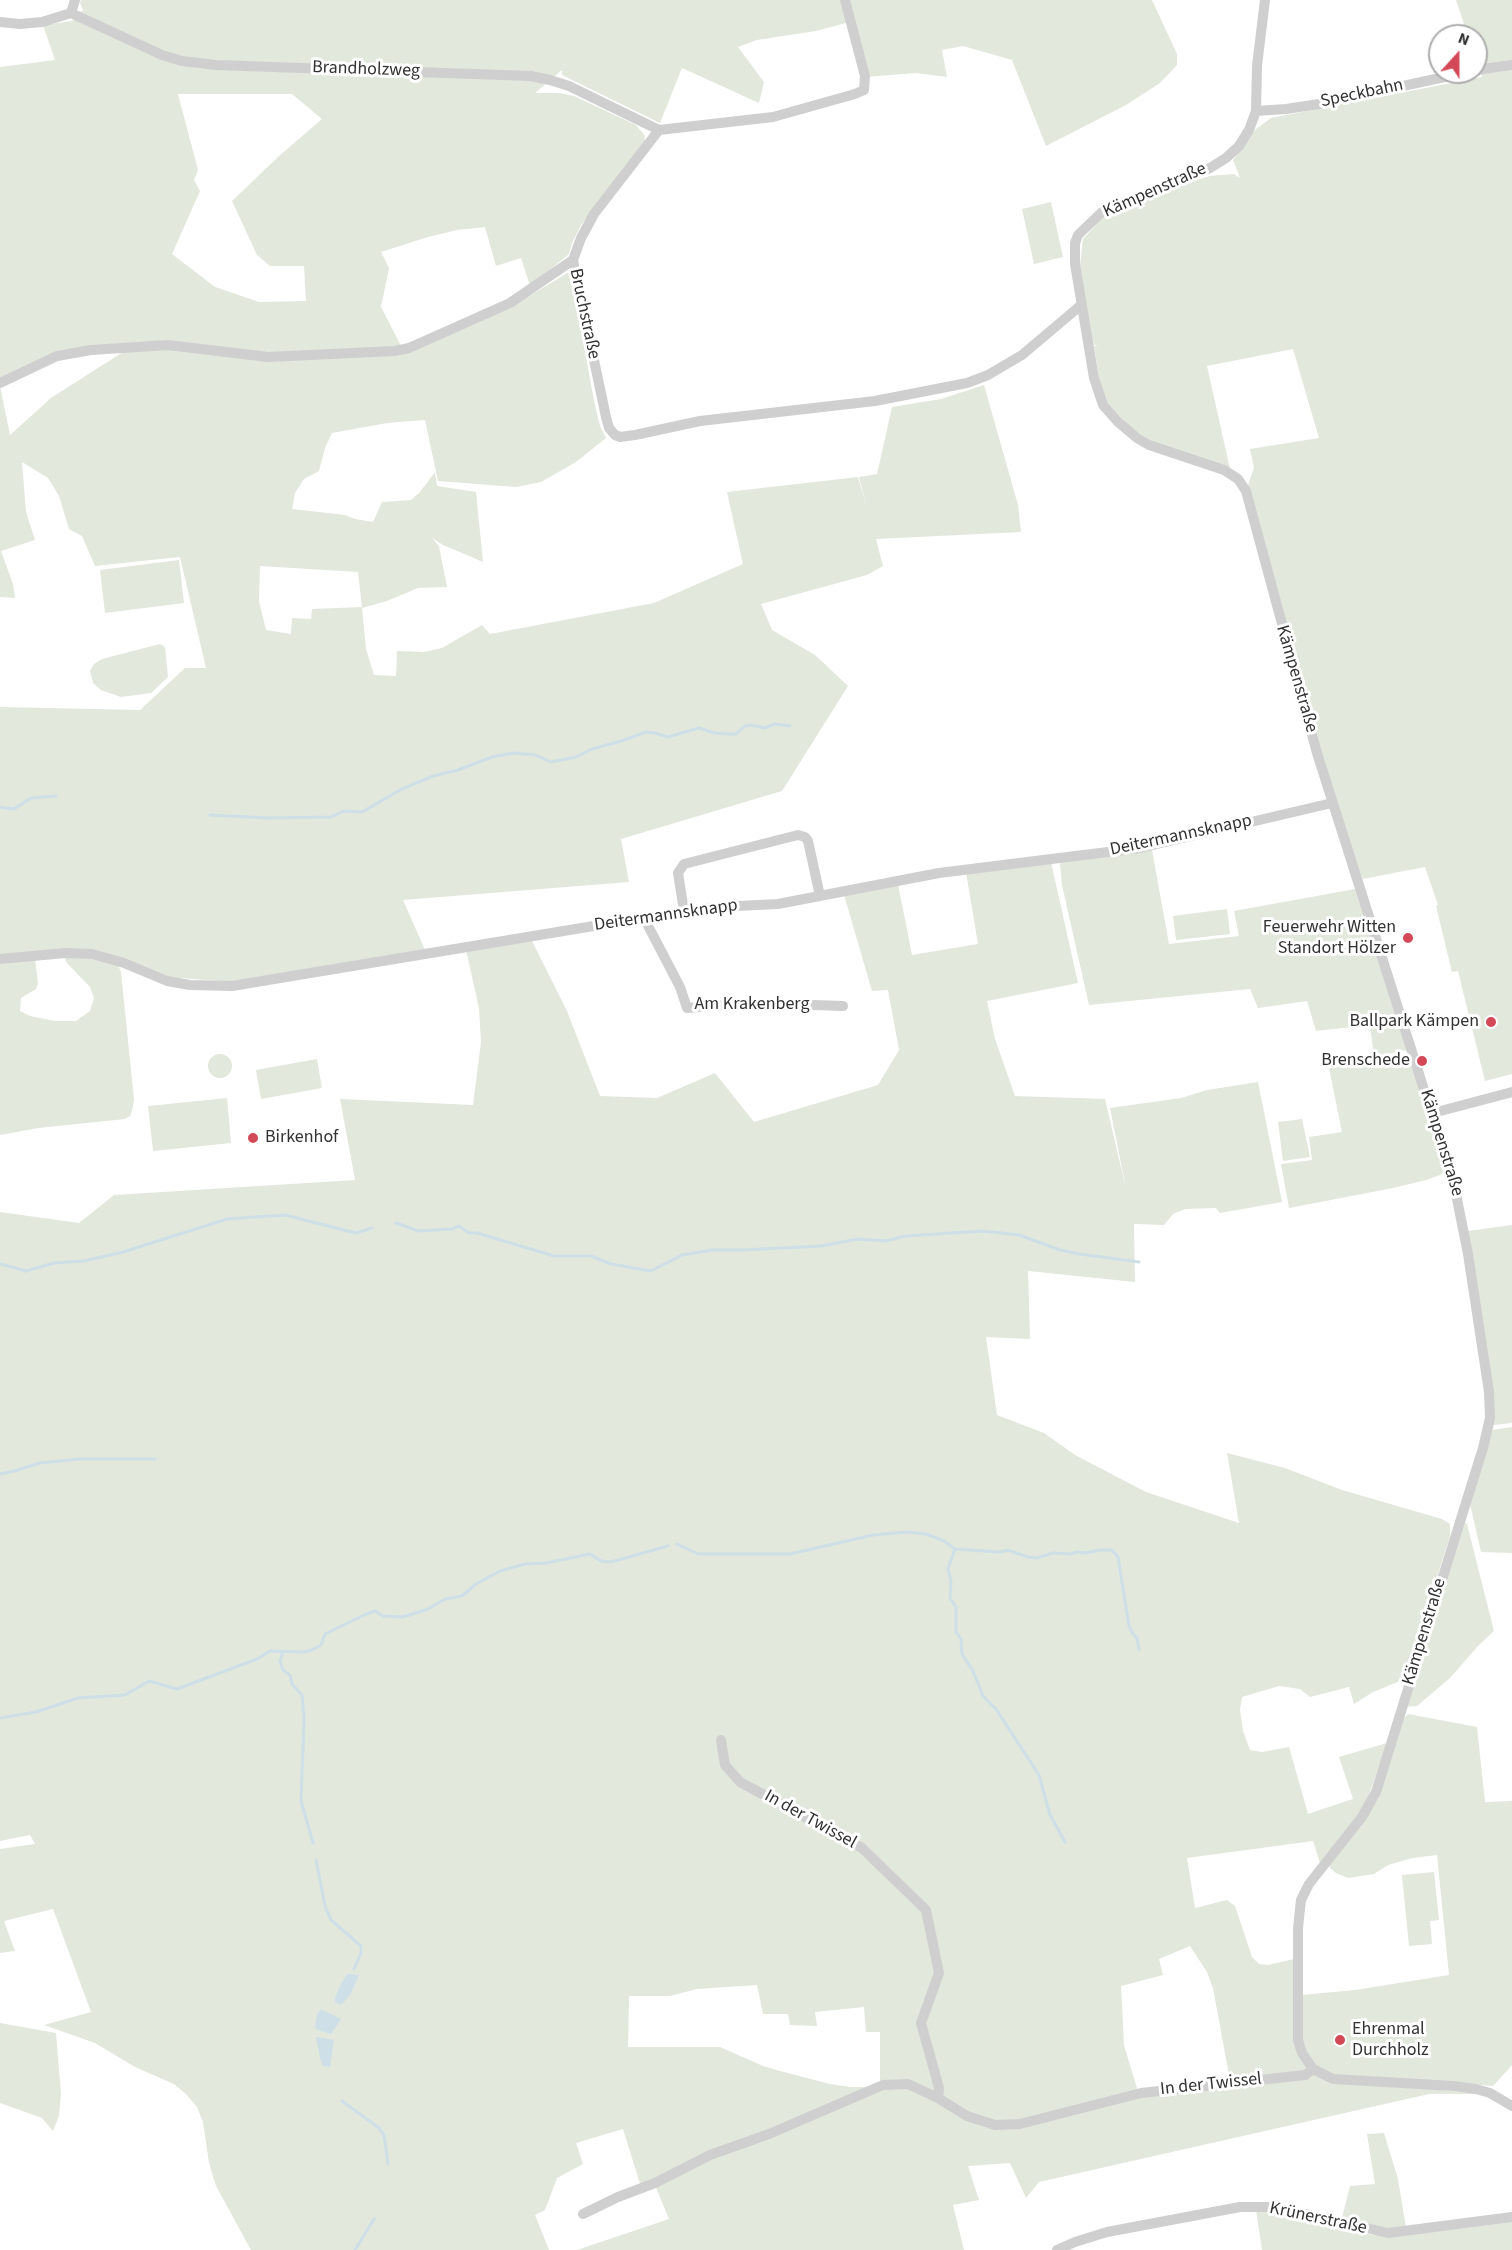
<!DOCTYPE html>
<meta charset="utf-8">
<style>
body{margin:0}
#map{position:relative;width:1512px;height:2250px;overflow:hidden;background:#fff;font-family:"Source Sans 3",sans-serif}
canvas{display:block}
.north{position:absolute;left:1428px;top:24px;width:60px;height:60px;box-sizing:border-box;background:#fff;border:2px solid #adadad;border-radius:50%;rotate:21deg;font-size:16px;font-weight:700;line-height:24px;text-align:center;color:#323232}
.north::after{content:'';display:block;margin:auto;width:21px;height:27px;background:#d44957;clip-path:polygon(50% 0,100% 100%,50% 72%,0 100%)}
</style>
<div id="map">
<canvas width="1512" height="2250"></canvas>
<div class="north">N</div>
</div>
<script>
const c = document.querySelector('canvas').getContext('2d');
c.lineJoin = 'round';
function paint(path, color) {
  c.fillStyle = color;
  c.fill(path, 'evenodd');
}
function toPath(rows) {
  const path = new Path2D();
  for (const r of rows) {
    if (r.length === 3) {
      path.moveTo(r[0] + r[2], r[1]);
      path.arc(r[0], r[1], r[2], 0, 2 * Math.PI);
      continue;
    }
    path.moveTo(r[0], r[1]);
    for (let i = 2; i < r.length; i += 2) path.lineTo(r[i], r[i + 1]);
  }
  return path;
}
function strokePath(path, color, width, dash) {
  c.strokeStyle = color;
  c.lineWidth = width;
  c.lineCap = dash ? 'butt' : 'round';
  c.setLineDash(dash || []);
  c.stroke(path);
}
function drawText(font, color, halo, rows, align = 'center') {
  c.font = font + ' "Source Sans 3",sans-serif';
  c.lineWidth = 6;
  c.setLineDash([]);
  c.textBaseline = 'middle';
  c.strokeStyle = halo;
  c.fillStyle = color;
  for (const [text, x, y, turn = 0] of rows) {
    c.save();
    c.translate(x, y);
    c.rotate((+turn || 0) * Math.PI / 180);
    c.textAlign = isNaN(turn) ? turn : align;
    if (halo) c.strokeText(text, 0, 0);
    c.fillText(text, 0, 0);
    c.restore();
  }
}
paint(toPath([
 [81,0,843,0,850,22,816,31,757,40,738,47,764,82,759,103,682,68,660,123,562,75,562,70,535,93,559,93,574,96,636,125,645,136,644,143,581,225,572,243,569,254,530,286,521,258,496,266,485,227,457,230,428,237,381,252,389,268,381,307,401,346,259,355,155,342,60,350,0,378,0,67,55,60,43,25,72,21,83,10,80,3],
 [178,94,292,94,322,119,279,156,232,201,257,255,270,266,304,266,306,301,259,302,215,287,172,254,200,191,194,180,198,170],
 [847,0,1152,0,1177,54,1177,65,1160,83,1126,105,1046,146,1012,60,963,46,942,50,947,77,916,73,866,77],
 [1456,0,1512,0,1512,1074,1485,1081,1458,971,1452,972,1436,906,1438,905,1425,867,1363,879,1354,862,1332,791,1248,485,1254,468,1250,449,1319,438,1293,349,1207,366,1230,469,1153,442,1129,427,1107,402,1100,383,1094,346,1098,345,1094,345,1086,311,1080,265,1083,239,1104,216,1176,186,1210,176,1234,174,1240,178,1233,160,1256,129,1271,118,1482,77,1476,59,1476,36,1468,36],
 [1051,202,1063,257,1034,264,1022,209],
 [569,272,572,279,594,401,600,426,606,438,576,462,541,482,516,487,438,481,425,420,387,423,332,433,325,448,319,471,304,479,295,493,292,509,345,515,355,519,373,522,382,502,411,500,420,492,435,472,437,486,476,492,483,562,443,545,432,538,439,546,447,587,418,588,387,601,362,608,366,649,374,675,396,676,397,651,424,652,442,648,482,625,490,634,654,603,743,564,727,492,858,477,867,508,859,477,877,474,892,407,941,399,984,385,1018,505,1021,532,876,539,883,566,867,575,761,604,772,630,815,655,848,686,782,791,621,839,629,882,403,900,425,950,232,982,167,977,114,956,0,955,0,707,140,710,185,668,206,668,180,557,95,566,82,536,69,529,59,496,48,478,22,462,26,512,35,540,1,551,13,584,15,598,0,597,0,386,10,435,51,398,123,352,165,349,269,361,397,354,526,298],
 [260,566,358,572,362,607,312,609,311,619,292,618,291,634,266,630,259,601],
 [179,560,184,603,105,613,100,570],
 [160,644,165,647,168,677,151,693,121,697,101,690,93,683,90,671,94,664,102,659],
 [1152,850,1169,944,1239,936,1234,911,1355,889,1407,1050,1374,1057,1370,1025,1316,1031,1307,1001,1258,1008,1250,989,1089,1005,1062,885,1060,864,1063,861],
 [1051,862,1078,983,987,1001,995,1039,1015,1096,1105,1099,1126,1189,1110,1108,1181,1098,1207,1090,1258,1082,1282,1202,1220,1213,1216,1208,1185,1209,1173,1214,1164,1225,1134,1224,1135,1282,1028,1271,1030,1339,986,1337,997,1415,1044,1433,1075,1455,1146,1492,1239,1523,1227,1453,1285,1468,1342,1490,1442,1519,1450,1524,1450,1536,1405,1679,1373,1692,1354,1704,1349,1687,1310,1697,1300,1689,1279,1686,1242,1697,1240,1710,1243,1731,1250,1750,1262,1752,1289,1747,1308,1814,1353,1799,1339,1757,1387,1743,1365,1806,1337,1842,1320,1863,1313,1841,1187,1858,1195,1908,1227,1900,1235,1906,1252,1957,1259,1964,1268,1965,1294,1959,1295,2029,1302,2025,1301,1995,1355,1990,1449,1975,1437,1855,1413,1858,1388,1865,1374,1874,1348,1878,1336,1873,1330,1868,1330,1864,1356,1832,1378,1799,1404,1718,1408,1714,1477,1727,1485,1802,1512,1801,1512,2065,1493,2086,1459,2083,1432,2083,1432,2089,1478,2094,1429,2094,1039,2182,1026,2198,1010,2163,968,2166,979,2200,953,2205,964,2250,577,2250,669,2219,655,2185,685,2168,711,2157,747,2145,810,2120,885,2086,897,2086,897,2083,880,2081,880,2032,866,2032,864,2007,815,2012,817,2026,790,2025,788,2014,763,2014,757,1985,697,1989,670,1996,629,1996,628,2047,720,2047,763,2066,780,2071,830,2084,850,2087,874,2087,768,2132,710,2153,654,2182,641,2187,623,2129,576,2143,583,2164,557,2178,545,2210,535,2215,549,2250,251,2250,216,2186,209,2163,203,2122,197,2107,186,2094,174,2084,135,2067,95,2043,44,2025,91,2012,53,1909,4,1921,15,1951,0,1953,0,1849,35,1844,30,1835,0,1841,0,1212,79,1223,114,1195,355,1180,340,1099,473,1105,481,1042,479,1008,466,950,531,939,567,1011,600,1096,657,1098,715,1073,754,1122,878,1085,899,1050,888,990,872,991,844,895,898,884,912,955,978,944,966,872],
 [1190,1946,1207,1972,1213,1988,1231,2086,1139,2095,1124,2045,1121,1986,1163,1975,1159,1959],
 [1227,909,1230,934,1176,940,1173,916],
 [65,956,81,957,118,965,121,972,134,1100,132,1111,130,1116,125,1119,38,1128,0,1135,0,962,35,958,38,984,36,989,21,998,20,1011,30,1016,55,1021,76,1021,90,1011,94,998,90,987,66,962],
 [220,1066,12],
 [1410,1058,1447,1170,1440,1175,1426,1180,1393,1188,1289,1208,1281,1164,1312,1160,1309,1137,1342,1132,1329,1068],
 [317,1059,322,1088,261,1099,256,1070],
 [227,1098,231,1143,153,1151,148,1106],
 [1302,1119,1310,1157,1283,1161,1278,1122],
 [1512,1225,1512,1423,1493,1425,1468,1231],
 [1512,1427,1512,1553,1481,1552,1470,1504,1492,1430],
 [1465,1523,1467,1524,1494,1631,1478,1646,1450,1678,1417,1706,1405,1707],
 [1434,1872,1439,1920,1430,1921,1432,1944,1409,1946,1402,1875],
 [0,2023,56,2033,61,2094,59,2116,53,2131,42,2118,0,2103],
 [1384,2133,1398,2179,1406,2228,1390,2229,1342,2218,1350,2186,1375,2184,1367,2134],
 [1256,2210,1276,2211,1373,2235,1512,2221,1512,2250,1262,2250]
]), '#e2e8dc');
paint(toPath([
 [347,1974,359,1975,350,1995,341,2005,335,2002,335,1998,341,1984],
 [321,2009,341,2019,331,2034,317,2030,315,2027,317,2015],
 [316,2037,334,2040,330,2067,323,2066,321,2062]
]), '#cedfe8');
strokePath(toPath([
 [0,807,14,809,31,798,56,796],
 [210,815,267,818,331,817,344,811,362,812,402,789,433,776,458,770,492,757,514,753,535,755,551,762,576,757,592,749,621,741,646,732,655,733,668,737,699,728,714,733,729,734,736,734,745,726,751,725,764,728,775,724,790,726],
 [396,1223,419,1231,452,1229,459,1226,469,1233,477,1233,554,1256,591,1256,611,1264,651,1271,682,1255,713,1250,743,1250,821,1246,858,1239,885,1241,906,1236,983,1231,1019,1235,1060,1250,1080,1254,1139,1262],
 [0,1264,26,1271,54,1263,84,1261,123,1252,227,1219,285,1215,356,1233,372,1228],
 [0,1474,14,1471,40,1463,80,1459,155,1459],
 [677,1544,698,1554,790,1554,873,1535,908,1532,926,1534,944,1541,955,1549,1000,1552,1008,1550,1028,1557,1037,1558,1053,1553,1071,1554,1077,1552,1085,1553,1100,1550,1112,1550,1118,1557,1129,1626,1133,1634,1137,1638,1139,1650],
 [955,1549,948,1569,951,1582,950,1598,956,1607,956,1632,961,1639,962,1654,973,1671,983,1696,996,1709,1039,1775,1050,1815,1065,1842],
 [283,1652,280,1661,283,1670,290,1675,292,1684,302,1695,304,1719,301,1801,313,1843],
 [0,1718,36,1712,78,1698,125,1695,149,1681,177,1689,257,1659,270,1651,304,1652,312,1650,321,1645,325,1634,364,1615,375,1611,383,1616,403,1617,428,1609,445,1599,462,1596,476,1584,500,1571,525,1564,546,1563,590,1554,601,1561,611,1562,668,1546],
 [316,1860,325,1906,331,1920,361,1946,361,1953,354,1969],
 [342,2101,379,2128,384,2135,388,2164],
 [355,2250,374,2219]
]), '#cedfe8', 3);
strokePath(toPath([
 [1265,0,1257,66,1256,111,1249,130,1239,146,1226,158,1210,168,1102,212,1078,235,1075,243,1075,264,1094,378,1103,405,1118,422,1137,438,1149,445,1224,470,1238,479,1246,491,1317,753,1454,1184,1468,1254,1489,1392,1490,1418,1483,1448,1376,1792,1362,1817,1309,1884,1301,1900,1298,1928,1298,2040,1302,2053,1313,2069,1333,2079,1453,2086,1476,2089,1490,2093,1512,2106],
 [71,13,162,55,182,61,216,65,531,76,550,80,569,86,659,130,773,117,855,94,864,90,865,76,845,0],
 [71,13,75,0],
 [0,22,20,24,42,22,71,13],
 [1476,70,1512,65],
 [1256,111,1286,109,1319,104,1468,72],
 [659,130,594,214,581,238,573,260,606,417,609,428,615,435,620,437,635,435,700,421,875,401,967,383,988,375,1022,355,1080,306],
 [0,383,57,356,91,350,168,345,268,357,395,351,409,348,510,303,573,260],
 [684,911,678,873,684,864,798,835,805,837,808,841,820,896],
 [644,918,680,987,687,1008,754,1003,843,1006],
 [0,959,65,953,92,954,124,963,167,981,190,985,232,986,684,911,717,907,778,904,939,873,1140,848,1332,803],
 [1433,1113,1512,1092],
 [721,1740,725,1765,740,1782,862,1848,926,1910,939,1973,921,2023,939,2088,938,2098],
 [583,2214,618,2197,655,2183,710,2155,769,2134,883,2085,908,2084,938,2098,967,2116,995,2125,1020,2124,1141,2093,1305,2075,1313,2069],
 [1057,2250,1075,2242,1107,2232,1240,2207,1276,2207,1388,2233,1512,2217]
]), '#cfcfcf', 10);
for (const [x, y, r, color] of [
 [1408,938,6,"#d44957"],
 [1491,1022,6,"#d44957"],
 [1422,1061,6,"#d44957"],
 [253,1138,6,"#d44957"],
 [1340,2040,6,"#d44957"]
]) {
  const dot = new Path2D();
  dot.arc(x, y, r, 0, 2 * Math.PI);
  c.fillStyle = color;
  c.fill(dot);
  strokePath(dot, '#fff', 2);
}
drawText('18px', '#323232', '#fff', [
 ["Brandholzweg",366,70,2],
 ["Speckbahn",1362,94,-12],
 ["Kämpenstraße",1155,191,-24],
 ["Bruchstraße",584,314,78],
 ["Kämpenstraße",1296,679,74],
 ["Deitermannsknapp",1181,836,-12],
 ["Deitermannsknapp",666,916,-8],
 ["Am Krakenberg",752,1005],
 ["Kämpenstraße",1441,1143,73],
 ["Kämpenstraße",1425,1632,-73],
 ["In der Twissel",810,1820,29],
 ["In der Twissel",1211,2085,-6],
 ["Krünerstraße",1318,2219,12]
]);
drawText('18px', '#323232', '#fff', [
 ["Feuerwehr Witten",1396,928],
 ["Standort Hölzer",1396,949],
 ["Ballpark Kämpen",1479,1022],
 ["Brenschede",1410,1061],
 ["Birkenhof",265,1138,"left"],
 ["Ehrenmal",1352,2030,"left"],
 ["Durchholz",1352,2051,"left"]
], 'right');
</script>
